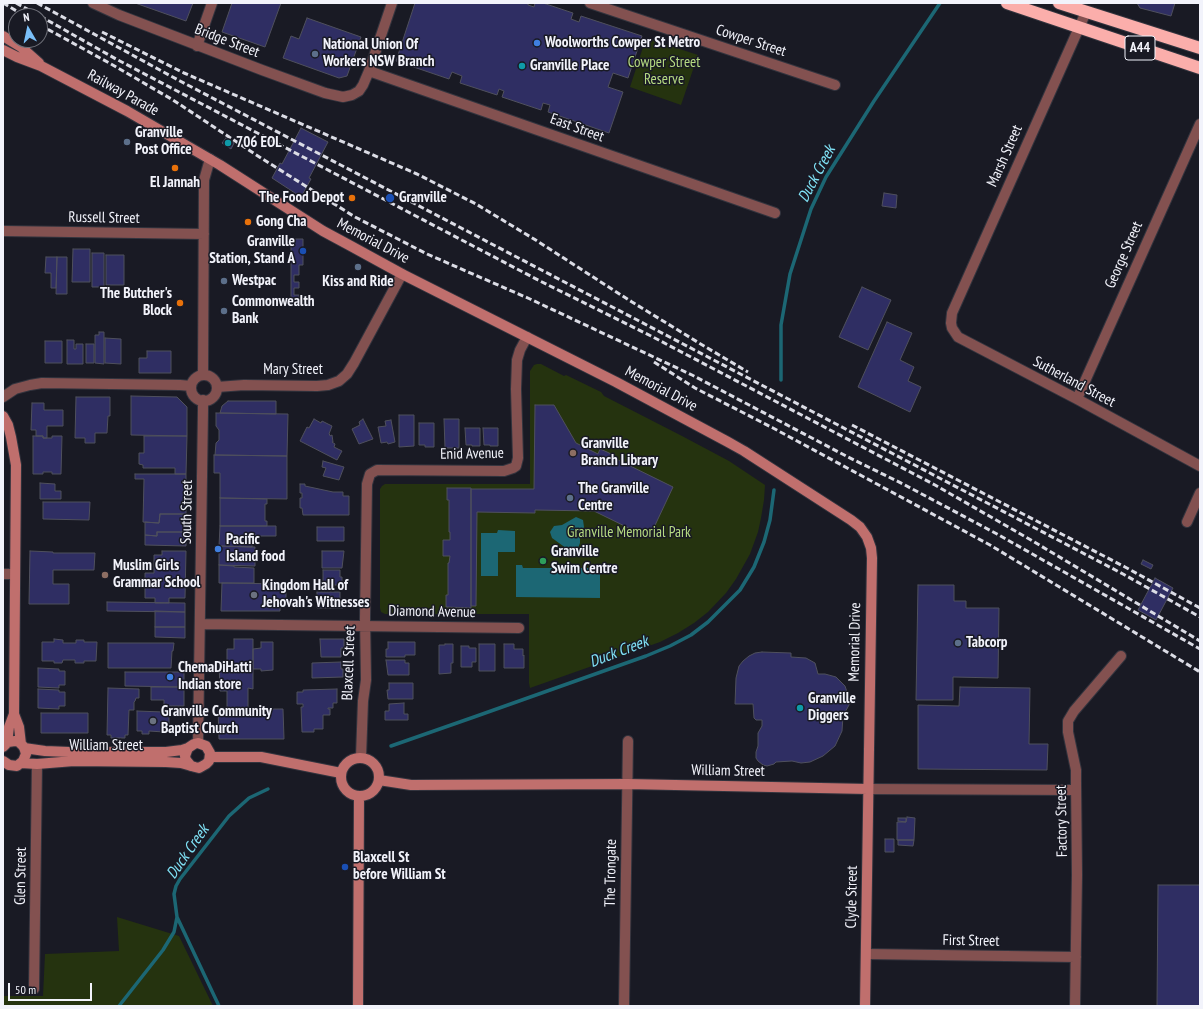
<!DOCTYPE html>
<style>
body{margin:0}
#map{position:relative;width:1203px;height:1009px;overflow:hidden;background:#191a24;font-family:"PT Sans Narrow",sans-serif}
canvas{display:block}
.frame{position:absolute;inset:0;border:4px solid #f2f3fb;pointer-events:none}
.north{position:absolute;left:8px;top:8px;width:40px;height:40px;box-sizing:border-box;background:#191a24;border:1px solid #70717a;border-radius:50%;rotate:351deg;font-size:11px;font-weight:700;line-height:16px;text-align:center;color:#f2f3fb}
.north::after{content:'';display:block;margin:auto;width:14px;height:18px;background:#7abff8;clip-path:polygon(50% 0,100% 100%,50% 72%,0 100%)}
.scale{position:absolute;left:8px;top:983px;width:84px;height:18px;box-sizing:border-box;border:2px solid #f2f3fb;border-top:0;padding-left:5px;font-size:12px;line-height:14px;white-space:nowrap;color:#f2f3fb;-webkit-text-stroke:3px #191a24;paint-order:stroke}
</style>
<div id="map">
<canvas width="1203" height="1009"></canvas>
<div class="frame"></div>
<div class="north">N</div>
<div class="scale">50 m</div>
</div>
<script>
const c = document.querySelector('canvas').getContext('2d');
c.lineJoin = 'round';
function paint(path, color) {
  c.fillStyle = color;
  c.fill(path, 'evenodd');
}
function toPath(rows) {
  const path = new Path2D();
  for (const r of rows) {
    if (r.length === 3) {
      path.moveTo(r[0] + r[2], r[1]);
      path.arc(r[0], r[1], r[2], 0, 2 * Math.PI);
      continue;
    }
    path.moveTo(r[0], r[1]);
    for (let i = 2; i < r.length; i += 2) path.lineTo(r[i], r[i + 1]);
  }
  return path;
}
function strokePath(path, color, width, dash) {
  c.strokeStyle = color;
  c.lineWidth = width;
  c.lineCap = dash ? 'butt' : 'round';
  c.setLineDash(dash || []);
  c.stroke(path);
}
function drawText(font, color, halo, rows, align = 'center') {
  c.font = font + ' "PT Sans Narrow",sans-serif';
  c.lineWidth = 3;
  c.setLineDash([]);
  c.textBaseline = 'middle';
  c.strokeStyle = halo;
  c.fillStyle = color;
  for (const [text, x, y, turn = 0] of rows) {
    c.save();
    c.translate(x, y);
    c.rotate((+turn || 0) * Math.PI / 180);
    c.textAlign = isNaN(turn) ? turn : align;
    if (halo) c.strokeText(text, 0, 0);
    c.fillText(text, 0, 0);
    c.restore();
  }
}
paint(toPath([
 [646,38,698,55,681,105,630,87],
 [537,364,541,364,564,376,566,375,601,392,604,396,682,436,729,461,765,485,764,500,761,518,758,532,750,554,736,579,726,593,708,612,694,623,678,633,660,642,530,688,529,683,529,614,385,614,381,612,380,608,380,489,382,486,385,484,530,484,530,371,534,365],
 [117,917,179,936,213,1006,3,1006,3,996,43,996,45,954,119,951]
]), '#25330f');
paint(toPath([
 [576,517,583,520,584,527,580,535,580,543,578,548,574,551,570,551,552,538,550,532,554,526,562,525],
 [498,530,515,531,515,552,498,552,498,576,481,576,481,533,497,533],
 [516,565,522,565,523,568,600,568,600,598,516,597]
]), '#1c6774');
strokePath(toPath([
 [781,380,781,325,790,274,811,209,826,177,874,101,940,3],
 [391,746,474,717,646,656,670,646,691,635,708,622,740,590,754,567,764,542,770,520,774,490],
 [177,917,219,1006],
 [119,1006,163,950,174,932,177,917,174,894,176,886,180,879,229,816,249,798,268,789]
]), '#1c6774', 3.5);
const building = toPath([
 [135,3,193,3,186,21,135,3],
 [232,3,281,3,265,47,222,32,232,3],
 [415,3,528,3,528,5,534,7,535,3,543,3,573,13,571,19,579,22,581,16,642,36,628,78,613,73,608,87,623,92,609,133,548,112,550,105,543,103,541,110,502,97,504,91,499,89,497,95,460,83,462,76,452,72,449,79,396,61,415,3],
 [1137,3,1175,3,1171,16,1140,8,1137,3],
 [307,18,361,37,347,76,339,78,283,58,291,36,299,39,307,18],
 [301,128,328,142,309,178,311,179,301,197,272,178,280,163,282,164,301,128],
 [226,138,234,143,231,149,222,143,226,138],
 [884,193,897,195,896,208,882,206,884,193],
 [291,239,303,239,303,265,299,265,299,275,294,275,294,282,299,282,299,288,294,288,294,295,299,295,299,302,294,302,294,305,291,305,291,239],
 [73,249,90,249,90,282,72,282,73,249],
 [92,253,104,253,104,287,92,287,92,253],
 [106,255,124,255,124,285,106,285,106,255],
 [46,257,57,257,56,288,51,288,51,273,45,273,46,257],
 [57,257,67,257,67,294,56,294,57,257],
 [862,287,891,300,868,350,839,337,862,287],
 [887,322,912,333,900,360,914,367,908,381,921,387,910,412,858,387,887,322],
 [99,332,104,332,104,364,95,363,95,335,99,335,99,332],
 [105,338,121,339,121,364,105,363,105,338],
 [67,340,74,340,74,349,76,349,76,344,83,344,83,364,67,364,67,340],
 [45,341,62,341,62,363,45,363,45,341],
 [86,344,94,344,94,363,86,363,86,344],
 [147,351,171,351,171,373,139,373,139,358,147,358,147,351],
 [131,396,177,397,187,407,187,436,131,435,131,396],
 [76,397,110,397,110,416,108,416,107,433,95,433,95,443,85,443,85,438,75,438,76,397],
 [228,401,276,401,276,414,220,413,222,406,228,401],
 [32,403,44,403,44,410,63,410,63,426,47,426,47,438,43,438,43,436,36,436,36,430,31,430,32,403],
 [535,405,554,405,576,443,598,454,600,449,607,452,613,455,612,457,673,487,649,538,594,511,535,510,535,513,477,512,476,606,471,606,471,489,534,489,535,405],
 [216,413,288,414,287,456,215,455,216,443,219,440,219,430,216,426,216,413],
 [399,415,414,415,414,446,399,447,399,415],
 [314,419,321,423,322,421,332,426,329,434,330,435,330,436,332,435,333,442,332,442,335,444,334,447,342,451,337,460,300,441,307,427,309,428,314,419],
 [363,419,373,439,359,444,352,429,360,425,359,422,363,419],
 [444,419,459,419,459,448,445,448,444,419],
 [391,420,395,442,388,444,387,442,381,443,378,427,386,426,385,421,391,420],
 [419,423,434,423,434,447,425,447,425,445,419,445,419,423],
 [465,428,480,428,480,446,472,446,472,445,466,445,465,428],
 [483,428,498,428,498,446,490,446,490,445,484,445,483,428],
 [33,436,43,436,43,438,52,438,52,436,62,436,61,474,52,474,52,472,43,472,43,474,33,474,33,436],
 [144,436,187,436,186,474,175,474,175,468,143,468,143,465,139,464,139,453,144,453,144,436],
 [214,455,287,456,287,499,220,498,220,473,214,473,214,455],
 [323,461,344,467,339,480,323,476,326,468,322,467,323,461],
 [135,474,186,474,186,514,160,514,159,523,143,522,144,479,135,479,135,474],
 [40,483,55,484,55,491,61,491,61,499,40,499,40,483],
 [300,484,305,484,305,486,333,492,343,492,343,496,349,496,349,515,303,515,302,508,300,508,300,498,302,498,302,493,300,493,300,484],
 [447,488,471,488,471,608,446,607,446,595,448,595,448,563,449,563,450,556,443,556,443,540,450,540,450,532,449,532,449,500,447,500,447,488],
 [220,498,267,499,267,504,265,504,265,521,267,521,267,526,220,526,220,498],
 [43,502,90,502,89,520,43,519,43,502],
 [160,514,186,514,186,532,157,532,157,536,145,535,145,522,159,523,160,514],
 [220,526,276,526,276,536,255,536,255,534,253,534,252,547,219,546,220,526],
 [317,527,344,527,344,541,317,541,317,527],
 [157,532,186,532,186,546,145,545,145,535,157,536,157,532],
 [219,546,255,547,255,566,219,565,219,546],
 [30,551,53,552,53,553,95,553,94,570,53,570,53,584,69,584,69,604,29,604,30,551],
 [162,551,186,551,185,598,169,598,169,603,155,603,155,598,145,598,145,573,154,573,154,555,162,555,162,551],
 [322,551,344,551,342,568,322,568,322,551],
 [1143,560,1153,565,1151,569,1141,564,1143,560],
 [219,565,234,566,234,567,254,568,254,583,219,583,219,565],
 [323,570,340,570,340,577,342,577,342,585,323,585,323,570],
 [1155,578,1173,588,1156,620,1138,610,1155,578],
 [222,583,286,584,286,606,280,606,280,611,221,611,222,583],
 [918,585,954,585,954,601,966,601,966,608,999,608,998,678,953,677,953,700,916,700,918,585],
 [317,592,340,592,340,600,343,600,343,608,317,608,317,592],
 [107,602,185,603,185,612,107,611,107,602],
 [155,611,185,612,185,627,155,627,155,611],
 [155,627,185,627,185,638,155,637,155,627],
 [54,639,63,640,63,643,76,643,76,640,84,640,84,642,97,642,96,661,84,661,84,663,75,663,75,660,63,660,62,663,54,663,54,661,42,661,42,642,54,642,54,639],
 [234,639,253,639,253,689,248,688,248,708,227,708,227,691,220,691,219,662,227,662,227,649,234,649,234,639],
 [320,639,344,639,344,648,341,648,341,657,321,657,320,639],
 [261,642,273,642,273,670,261,671,261,669,253,669,253,649,261,648,261,642],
 [388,642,415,642,415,655,405,655,405,657,386,657,386,649,388,649,388,642],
 [108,643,174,643,173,651,172,651,171,668,108,668,108,643],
 [445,644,453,644,453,663,451,663,451,673,439,674,439,645,445,645,445,644],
 [479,644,495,644,495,671,479,671,479,644],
 [504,644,514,644,514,649,523,649,523,656,524,655,524,668,504,668,504,644],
 [461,646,469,646,469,648,476,648,476,662,472,662,472,667,461,667,461,646],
 [762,652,791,653,791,657,806,658,815,663,818,674,825,674,836,677,845,686,849,698,849,705,843,716,842,731,835,746,823,756,810,762,801,763,792,761,776,762,774,764,767,766,763,765,758,761,756,758,756,752,758,746,758,733,762,726,762,720,756,720,754,718,753,704,735,704,736,678,739,666,743,661,749,656,755,653,762,652],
 [386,660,405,660,405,663,409,663,409,675,388,675,386,660],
 [341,662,341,669,343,669,343,677,312,678,312,663,341,662],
 [38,668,59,669,59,671,65,671,65,685,59,685,59,688,38,687,38,668],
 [125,672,184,672,184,687,125,686,125,672],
 [389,683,413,683,413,699,388,699,387,690,389,690,389,683],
 [151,687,184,687,184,706,164,706,164,700,151,700,151,687],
 [960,687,1030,688,1029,744,1048,744,1047,770,918,769,918,705,959,706,960,687],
 [108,688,139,689,139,698,136,698,135,701,134,702,134,710,129,710,128,735,125,735,125,738,111,738,111,735,107,735,108,688],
 [38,689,59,690,59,692,65,692,65,706,59,706,59,709,38,708,38,689],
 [337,689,337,703,333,703,333,708,328,708,328,709,330,709,330,715,323,715,323,729,314,729,314,732,302,732,301,707,303,707,303,704,297,704,297,692,303,692,303,690,337,689],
 [404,703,404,714,408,714,408,720,385,720,385,711,389,711,389,704,404,703],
 [218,709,283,709,284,739,219,739,218,709],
 [137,711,164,712,164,716,169,716,169,727,164,727,164,732,149,731,149,734,142,734,142,731,137,731,137,711],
 [41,713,88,713,88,733,41,733,41,713],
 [907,817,915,818,914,840,897,840,897,822,906,822,907,817],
 [898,818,906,818,906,822,898,821,898,818],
 [885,839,894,839,894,852,885,852,885,839],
 [898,840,914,840,913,846,898,845,898,840],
 [1158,885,1200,885,1200,1006,1157,1006,1158,885]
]);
paint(building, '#2f2e63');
strokePath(building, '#4f505d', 1);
const street = toPath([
 [93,3,119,15,262,70,325,93,343,97,352,95,359,91,363,85,369,71,392,3],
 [590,3,835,85],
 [1086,12,952,313,951,323,952,328,958,337,1077,399,1200,466],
 [197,46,212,3],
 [369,71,775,213],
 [3,231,204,234],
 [203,375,204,180,210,159],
 [204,388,13],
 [217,387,244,385,317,386,328,385,339,381,347,374,354,363,402,274],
 [3,397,15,389,30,385,42,383,180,385,191,386],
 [1077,399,1200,124],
 [1187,522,1200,493],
 [3,574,14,574],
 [200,624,519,628],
 [198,743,203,410,203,400],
 [361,757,363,701,366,680,365,618,367,484,370,474,377,470,504,471,513,468,516,466,518,458,516,389,517,360,520,350,527,337],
 [868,789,1076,790],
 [866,954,1076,957],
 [34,989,37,764],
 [624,1006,628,741],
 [1075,1006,1077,875,1076,782,1076,770,1068,732,1068,721,1074,711,1121,656]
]);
const secondary = toPath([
 [3,36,21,47,39,63],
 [3,50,17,57,41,66,127,111,220,165,323,231,349,245,402,274,616,382,728,442,744,451,851,520,860,527,867,537,871,548,872,558,865,1006],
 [3,416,8,425,11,437,16,465,14,714,9,727,7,743],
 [14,714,19,727,21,744],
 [3,747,8,742,15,741,19,742,24,747,26,754,23,761,17,766,9,765,3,761],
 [24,748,45,751,69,752,166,752,182,750,188,748],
 [210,757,261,757,341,773],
 [360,777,19],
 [21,763,37,764,74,761,166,762,181,763,195,767,199,768,206,764,209,761,210,753,206,746,198,743,194,744,188,748,185,756,186,760,191,766],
 [379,780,411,785,627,784,868,789],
 [358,1006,359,796]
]);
const highway = toPath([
 [1007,3,1200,68],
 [1059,3,1200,48]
]);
strokePath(street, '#33343e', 12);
strokePath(secondary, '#33343e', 12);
strokePath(highway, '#33343e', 14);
strokePath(street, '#835150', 10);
strokePath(secondary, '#c06f6d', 10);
strokePath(highway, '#fbaeab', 12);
strokePath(toPath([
 [3,3,25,16],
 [16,3,40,16],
 [37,3,180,81,1123,574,1200,617],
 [40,16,116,59,540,281,651,336,935,485,1031,540,1200,641],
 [40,25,111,64,173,100,261,158,355,217,427,254,530,299,692,375,848,457,903,484,997,534,1200,649],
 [102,32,184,73,417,174,476,204,534,239,632,302,704,346,748,372],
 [654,362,695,388,773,428,990,545,1200,672],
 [852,425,1125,567,1200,608]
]), '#dbdce5', 3, [6, 3]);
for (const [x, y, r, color] of [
 [537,43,4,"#3f7fe0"],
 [315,54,4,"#5c6f8a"],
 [522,66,4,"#0f9aa8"],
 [127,142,4,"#5c6f8a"],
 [228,143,4,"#0f9aa8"],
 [175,168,4,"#e8710a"],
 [352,198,4,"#e8710a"],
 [390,198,5,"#1a4fb4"],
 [248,222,4,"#e8710a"],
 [303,251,4,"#1a4fb4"],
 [358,267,4,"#5c6f8a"],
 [224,281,4,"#5c6f8a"],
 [180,303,4,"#e8710a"],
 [224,311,4,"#5c6f8a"],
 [573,453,4,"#8d6e63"],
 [570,498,4,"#5c6f8a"],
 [218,549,4,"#3f7fe0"],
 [543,561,4,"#2e9e5b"],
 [105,575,4,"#8d6e63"],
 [254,595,4,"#6b7280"],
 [958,643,4,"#5c6f8a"],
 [170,677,4,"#3f7fe0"],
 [800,708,4,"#0f9aa8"],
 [153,721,4,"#6b7280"],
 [345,867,4,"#1a4fb4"]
]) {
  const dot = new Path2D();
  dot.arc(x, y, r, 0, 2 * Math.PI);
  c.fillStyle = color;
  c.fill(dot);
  strokePath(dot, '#191a24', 1.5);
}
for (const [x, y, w] of [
 [1140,48,30]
]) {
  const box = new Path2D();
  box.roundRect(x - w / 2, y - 12, w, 24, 3);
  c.fillStyle = '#191a24';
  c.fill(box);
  strokePath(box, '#f2f3fb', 1);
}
drawText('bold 14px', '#f2f3fb', null, [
 ["A44",1140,48]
]);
drawText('15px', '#f2f3fb', '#191a24', [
 ["Bridge Street",227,41,21],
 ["Cowper Street",751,41,18],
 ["Railway Parade",123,93,29],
 ["East Street",577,128,20],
 ["Marsh Street",1005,156,-66],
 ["Russell Street",104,218,1],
 ["Memorial Drive",373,241,28],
 ["George Street",1124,255,-66],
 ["Mary Street",293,370],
 ["Sutherland Street",1074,382,28],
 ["Memorial Drive",661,389,28],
 ["Enid Avenue",472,454,-1],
 ["South Street",187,512,-89],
 ["Diamond Avenue",432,612,1],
 ["Memorial Drive",855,642,-89],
 ["Blaxcell Street",349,663,-88],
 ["William Street",106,746],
 ["William Street",728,771,1],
 ["Factory Street",1062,821,-91],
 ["The Trongate",611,873,-89],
 ["Glen Street",21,876,-89],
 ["Clyde Street",852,897,-89],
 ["First Street",971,941,1]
]);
drawText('bold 15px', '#f2f3fb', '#191a24', [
 ["Woolworths Cowper St Metro",545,43],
 ["National Union Of",323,45],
 ["Workers NSW Branch",323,62],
 ["Granville Place",530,66],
 ["Granville",135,133],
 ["Post Office",135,150],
 ["706 EOL",236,143],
 ["El Jannah",175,183,"center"],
 ["The Food Depot",344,198,"right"],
 ["Granville",399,198],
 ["Gong Cha",256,222],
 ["Granville",295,242,"right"],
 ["Station, Stand A",295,259,"right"],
 ["Westpac",232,281],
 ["Kiss and Ride",358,282,"center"],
 ["The Butcher's",172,294,"right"],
 ["Block",172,311,"right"],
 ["Commonwealth",232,302],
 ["Bank",232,319],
 ["Granville",581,444],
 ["Branch Library",581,461],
 ["The Granville",578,489],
 ["Centre",578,506],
 ["Pacific",226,540],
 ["Island food",226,557],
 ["Granville",551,552],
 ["Swim Centre",551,569],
 ["Muslim Girls",113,566],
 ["Grammar School",113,583],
 ["Kingdom Hall of",262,586],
 ["Jehovah's Witnesses",262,603],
 ["Tabcorp",966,643],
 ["ChemaDiHatti",178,668],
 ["Indian store",178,685],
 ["Granville",808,699],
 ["Diggers",808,716],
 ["Granville Community",161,712],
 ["Baptist Church",161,729],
 ["Blaxcell St",353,858],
 ["before William St",353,875]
], 'left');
drawText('15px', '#b6db82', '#191a24', [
 ["Cowper Street",664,63],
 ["Reserve",664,80],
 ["Granville Memorial Park",629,533]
]);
drawText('italic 16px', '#80e3f7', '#191a24', [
 ["Duck Creek",817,174,-62],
 ["Duck Creek",619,652,-21],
 ["Duck Creek",188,852,-55]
]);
</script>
